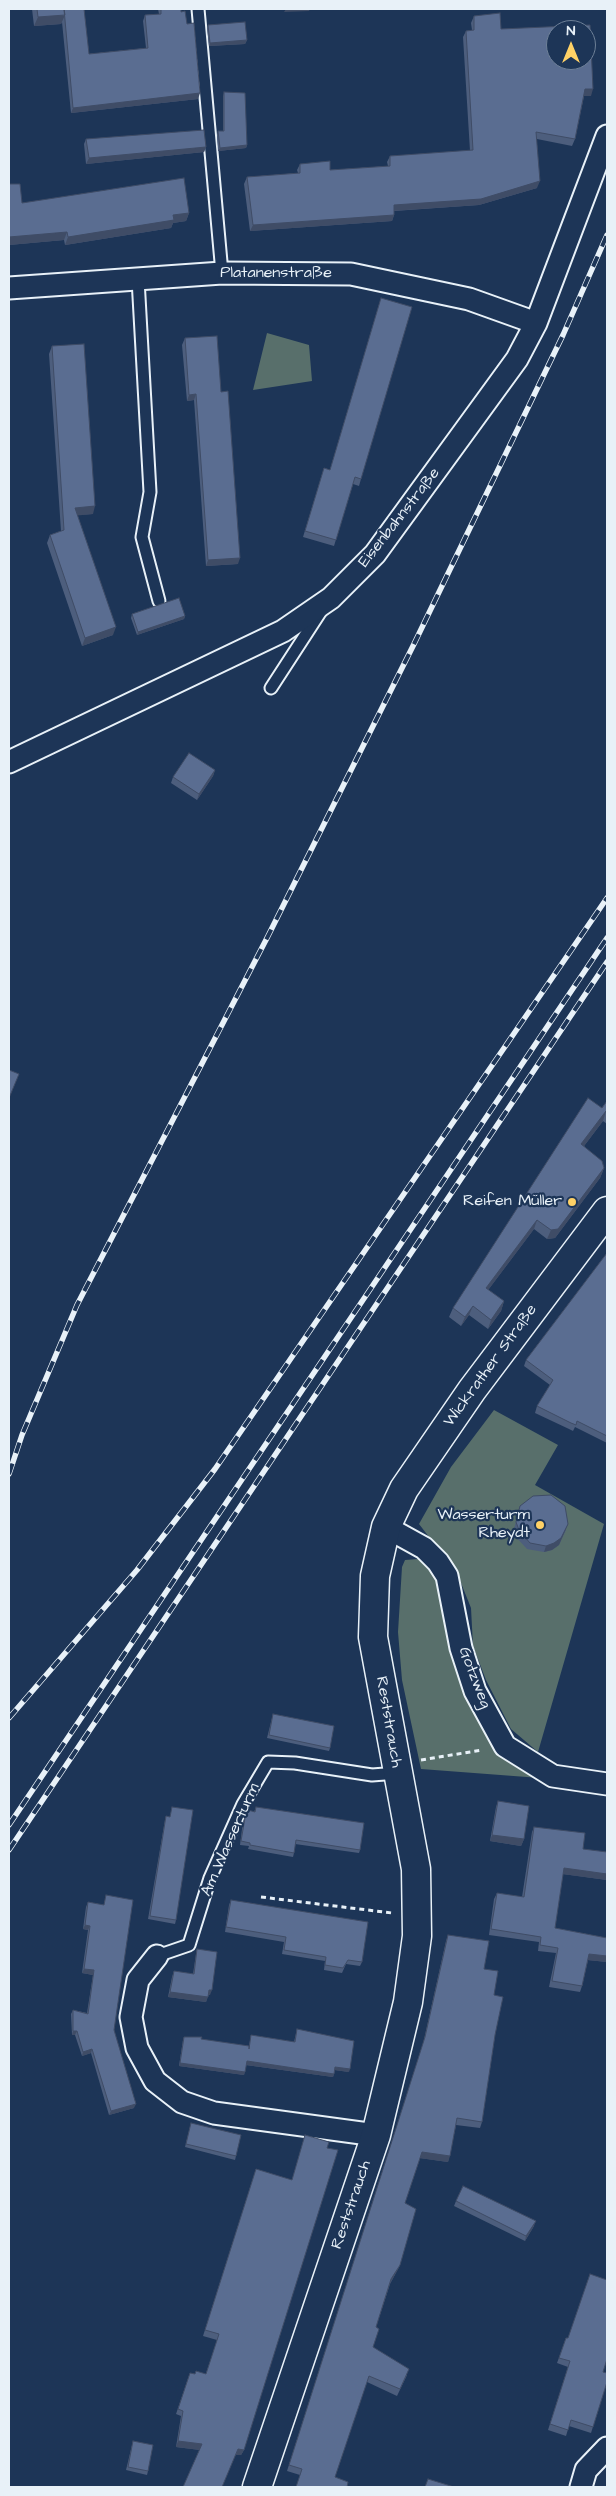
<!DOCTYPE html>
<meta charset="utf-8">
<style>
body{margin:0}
#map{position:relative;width:616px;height:2496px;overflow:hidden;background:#1d3557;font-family:"Architects Daughter",sans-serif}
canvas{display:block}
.frame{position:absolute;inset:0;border:10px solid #e8f1f8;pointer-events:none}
.north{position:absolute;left:546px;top:20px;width:50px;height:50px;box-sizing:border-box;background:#1d3557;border:1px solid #6e8097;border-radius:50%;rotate:0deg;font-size:14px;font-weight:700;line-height:20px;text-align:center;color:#e8f1f8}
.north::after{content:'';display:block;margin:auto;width:18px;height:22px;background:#ffd166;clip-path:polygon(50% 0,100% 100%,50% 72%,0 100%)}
</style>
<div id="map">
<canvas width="616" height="2496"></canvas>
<div class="frame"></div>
<div class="north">N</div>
</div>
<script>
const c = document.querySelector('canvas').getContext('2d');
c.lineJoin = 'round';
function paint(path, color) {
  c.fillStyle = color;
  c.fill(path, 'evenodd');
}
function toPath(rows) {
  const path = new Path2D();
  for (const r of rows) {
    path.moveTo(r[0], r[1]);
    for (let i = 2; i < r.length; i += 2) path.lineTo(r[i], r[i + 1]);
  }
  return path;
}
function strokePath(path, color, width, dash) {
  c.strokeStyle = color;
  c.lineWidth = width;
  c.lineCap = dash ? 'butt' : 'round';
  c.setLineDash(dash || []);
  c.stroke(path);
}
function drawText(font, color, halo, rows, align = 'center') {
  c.font = font + ' "Architects Daughter",sans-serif';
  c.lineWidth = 4.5;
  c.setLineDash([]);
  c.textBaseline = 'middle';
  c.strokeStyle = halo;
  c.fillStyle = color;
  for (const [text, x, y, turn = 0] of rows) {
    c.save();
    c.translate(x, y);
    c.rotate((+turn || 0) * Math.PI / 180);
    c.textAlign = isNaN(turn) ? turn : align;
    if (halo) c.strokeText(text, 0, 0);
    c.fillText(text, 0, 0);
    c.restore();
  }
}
paint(toPath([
 [267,333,309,345,312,381,253,390],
 [494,1410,558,1445,535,1485,604,1524,538,1752,511,1729,486,1680,473,1646,471,1608,457,1573,419,1524,451,1467],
 [418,1559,427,1564,442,1590,458,1674,473,1710,540,1778,421,1769,402,1680,398,1632,402,1567,405,1560]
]), '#586f6b');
const service = toPath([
 [198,9,222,273],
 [138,279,150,492,142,537,159,601],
 [271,688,321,611],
 [157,1956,189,1945,210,1878,243,1804,268,1762,295,1763,372,1775,398,1773]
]);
const minor = toPath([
 [9,288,222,273,351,274,469,299,536,323],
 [9,762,283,631,331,598,375,554,517,359,536,323,607,136],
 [386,1527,424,1548,438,1562,447,1576,461,1648,475,1691,505,1746,553,1776,607,1784],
 [157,1956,138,1980,131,2017,137,2048,155,2081,182,2102,214,2113,376,2135],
 [581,2487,586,2470,607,2448]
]);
const secondary = toPath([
 [257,2487,376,2135,408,2002,417,1936,416,1869,373,1637,375,1576,386,1527,404,1489,472,1390,607,1211]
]);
strokePath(service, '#e8f1f8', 15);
strokePath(minor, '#e8f1f8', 25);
strokePath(secondary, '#e8f1f8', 31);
strokePath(toPath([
 [421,1760,482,1750],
 [261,1897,392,1913]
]), '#e8f1f8', 3, [5, 4]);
strokePath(service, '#1d3557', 11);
strokePath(minor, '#1d3557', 21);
strokePath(secondary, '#1d3557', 28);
const rail = toPath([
 [9,1474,22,1435,77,1305,268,936,414,644,563,335,607,235],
 [9,1718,137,1570,215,1469,607,898],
 [9,1825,607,938],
 [9,1850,607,962]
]);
strokePath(rail, '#e8f1f8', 5.5);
strokePath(rail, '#1d3557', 4, [11]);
paint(toPath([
 [32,9,84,9,89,54,146,48,143,21,145,15,159,14,158,9,181,9,181,12,187,24,198,99,71,113,62,22,61,24,34,26],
 [474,16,501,29,591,96,584,96,575,139,572,146,537,139,537,188,479,205,394,211,394,215,392,221,250,231,244,184,247,177,298,173,297,170,300,164,330,170,388,166,387,162,390,156,470,151,463,37,466,31,472,30,471,23],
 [208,25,247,40,245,44,209,46,207,28],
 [224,92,247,145,246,148,218,151,217,135,218,131,223,131,223,96],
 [86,139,206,147,204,152,86,164,84,144],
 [9,184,22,203,189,213,186,221,173,223,171,228,65,245,64,240,9,245],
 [381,298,361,479,359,486,353,484,334,546,303,537,324,468,330,470],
 [185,338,221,392,238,564,206,566,194,400,187,401,182,345],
 [52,346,93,514,77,515,113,635,82,646,47,543,50,535,61,531,49,354],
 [132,614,185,616,184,619,137,635,131,618],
 [215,770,213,776,197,800,171,783,173,777],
 [607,1101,607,1124,603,1121,584,1146,604,1168,600,1178,555,1238,547,1239,534,1229,488,1290,504,1301,501,1311,488,1329,469,1315,461,1326,449,1317,453,1308],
 [607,1253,607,1443,575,1427,573,1431,569,1429,535,1413,537,1406,550,1385,524,1366,526,1360],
 [520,1506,566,1530,559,1545,552,1550,544,1552,527,1549,516,1537,514,1529],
 [273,1714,330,1748,329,1751,267,1738],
 [498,1801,524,1839,521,1846,490,1841,496,1807],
 [172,1807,176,1920,175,1924,148,1919,165,1820,166,1816,170,1817],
 [256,1807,360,1850,359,1853,295,1844,294,1853,293,1857,248,1849,249,1846,240,1845,243,1821,248,1810,254,1812],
 [534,1827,583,1849,607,1880,563,1874,555,1928,607,1938,607,1962,588,1960,582,1986,580,1992,549,1987,556,1953,538,1951,539,1942,489,1935,494,1899,497,1893,522,1897,532,1832],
 [106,1895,114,2030,134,2108,109,2115,91,2053,82,2056,75,2035,72,2035,71,2014,73,2010,87,2013,93,1975,82,1973,88,1930,83,1929,86,1907,88,1902,104,1905],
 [231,1900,362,1962,360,1966,346,1964,342,1973,324,1970,325,1961,282,1954,284,1942,225,1932,229,1905],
 [448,1935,484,1969,494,1995,495,2035,482,2122,480,2128,456,2125,448,2162,420,2158,405,2203,400,2265,397,2271,390,2284,376,2327,373,2347,407,2375,397,2396,367,2382,300,2475,287,2471,423,2044,446,1941],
 [197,1949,210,1995,208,1995,206,2002,168,1997,172,1977,174,1971,193,1974,196,1954],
 [297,2029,349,2072,335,2070,333,2077,246,2065,244,2075,179,2066,183,2040,184,2037,249,2046,251,2035,294,2042],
 [191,2123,236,2156,235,2160,185,2147],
 [305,2135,244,2450,241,2455,176,2447,181,2416,176,2414,190,2373,194,2374,206,2374,217,2340,203,2336,256,2169,292,2180],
 [456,2201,534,2226,525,2241,454,2206],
 [566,2338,603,2372,607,2382,591,2433,569,2426,566,2436,548,2430,568,2367,557,2363],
 [133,2441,148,2471,147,2475,126,2470]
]), '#4d5e7d');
paint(toPath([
 [286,9,310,9,309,11,284,12],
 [65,15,61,24,34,26,38,17],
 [247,40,245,44,209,46,210,43],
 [585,89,593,89,591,96,583,96],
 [200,93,198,99,71,113,73,108],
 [247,145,246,148,218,151,220,148],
 [206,147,204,152,86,164,89,158],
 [540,181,537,188,479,205,391,211,394,205],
 [189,213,186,221,173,223,171,228,65,245,68,237,173,215],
 [394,215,392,221,250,231,253,225],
 [67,232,64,240,9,245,9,237],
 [196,394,194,400,187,401,189,395],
 [95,506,93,514,72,516,75,508],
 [240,558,238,564,206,566,208,560],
 [185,616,184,619,137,635,138,632],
 [116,627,113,635,82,646,85,638],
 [215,770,213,776,197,800,199,794],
 [606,1111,603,1121,578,1154,581,1144],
 [604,1168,600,1178,555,1238,547,1239,551,1230],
 [537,1220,534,1229,483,1297,486,1288],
 [504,1301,501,1311,488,1329,491,1320],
 [473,1306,469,1315,461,1326,465,1317],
 [568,1524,559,1545,552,1550,544,1552,546,1546],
 [492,1835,524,1839,521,1846,490,1841],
 [564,1868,607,1874,607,1880,562,1874],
 [85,1925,90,1926,88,1930,83,1929],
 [589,1954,607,1956,607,1962,587,1960],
 [84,1969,94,1970,93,1975,82,1973],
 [209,1990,212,1990,210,1995,207,1995],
 [170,1992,208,1997,206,2002,168,1997],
 [73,2031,77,2031,75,2035,72,2035],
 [92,2049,91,2053,82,2056,83,2052],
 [247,2061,334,2074,333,2077,246,2065],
 [180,2063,245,2072,244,2075,179,2066],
 [335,2067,350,2069,349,2072,334,2070],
 [136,2104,134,2108,109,2115,111,2111],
 [422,2152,450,2156,448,2162,419,2158],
 [536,2221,534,2226,525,2241,526,2236],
 [400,2265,397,2271,389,2285,391,2279],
 [178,2441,202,2444,200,2450,176,2447],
 [238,2449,244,2450,241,2455,236,2455]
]), '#3f4c66');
const building = toPath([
 [37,9,64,9,65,15,38,17,37,9],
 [64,9,84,9,89,54,148,48,145,15,161,14,161,9,181,9,181,12,185,11,187,24,194,23,200,93,73,108,64,9],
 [500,13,501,29,590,25,593,89,585,89,575,139,536,132,540,181,481,199,394,205,394,215,253,225,247,177,300,173,300,164,330,161,330,170,390,166,390,156,473,150,466,31,474,30,474,16,500,13],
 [556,30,586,30,586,60,556,60,556,30],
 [245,22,247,40,210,43,208,25,245,22],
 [224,92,245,93,247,145,220,148,218,131,224,131,224,92],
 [204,130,206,147,89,158,86,139,204,130],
 [184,178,189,213,173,215,174,220,68,237,67,232,9,237,9,184,20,184,22,203,184,178],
 [381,298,412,307,361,479,355,477,336,540,305,531,324,468,330,470,381,298],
 [217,336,221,392,228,391,240,558,208,560,196,394,189,395,185,338,217,336],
 [84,344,95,506,75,508,116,627,85,638,50,535,64,530,52,346,84,344],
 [179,598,185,616,138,632,132,614,179,598],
 [189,753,215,770,199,794,173,777,189,753],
 [9,1070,19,1074,9,1098,9,1070],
 [588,1098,602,1108,607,1101,607,1112,606,1111,581,1144,602,1161,604,1168,558,1229,551,1230,537,1220,486,1288,504,1301,491,1320,473,1306,465,1317,453,1308,588,1098],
 [607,1253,607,1436,577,1421,576,1425,571,1423,537,1406,553,1380,526,1360,607,1253],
 [551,1495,565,1506,568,1524,561,1538,554,1543,546,1546,530,1543,519,1530,516,1522,520,1506,533,1496,551,1495],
 [273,1714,334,1726,330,1748,269,1735,273,1714],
 [498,1801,529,1806,524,1839,492,1835,498,1801],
 [172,1807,193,1810,176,1920,150,1916,166,1816,170,1817,172,1807],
 [256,1807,364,1823,360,1850,296,1840,294,1853,250,1845,250,1843,241,1841,245,1818,248,1810,255,1812,256,1807],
 [534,1827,585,1833,583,1849,607,1852,607,1874,564,1868,555,1928,607,1938,607,1956,589,1954,582,1986,552,1981,558,1948,540,1945,541,1937,491,1929,497,1893,524,1897,534,1827],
 [106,1895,133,1900,114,2030,136,2104,111,2111,92,2049,83,2052,77,2031,73,2031,73,2010,88,2014,94,1970,84,1969,90,1926,85,1925,88,1902,104,1905,106,1895],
 [231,1900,368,1922,362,1962,348,1960,343,1968,325,1965,326,1957,284,1950,286,1937,226,1927,231,1900],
 [448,1935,489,1941,484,1969,498,1971,494,1995,503,1997,495,2035,482,2122,457,2118,450,2156,422,2152,405,2203,416,2209,400,2265,391,2279,376,2327,379,2329,373,2347,409,2369,400,2389,369,2376,335,2477,348,2482,347,2487,296,2487,302,2469,289,2465,425,2037,448,1935],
 [197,1949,217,1952,212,1990,209,1990,208,1997,170,1992,174,1971,194,1974,197,1949],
 [297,2029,354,2041,350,2069,335,2067,334,2074,247,2061,245,2072,180,2063,184,2037,202,2037,201,2039,249,2046,249,2049,251,2035,295,2042,297,2029],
 [191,2123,241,2135,236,2156,186,2144,191,2123],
 [305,2135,329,2142,327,2148,338,2150,244,2450,238,2449,222,2487,183,2487,202,2444,178,2441,183,2411,178,2409,190,2373,195,2374,196,2371,206,2374,219,2334,205,2330,256,2169,292,2180,305,2135],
 [463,2186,536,2221,526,2236,456,2201,463,2186],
 [590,2274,607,2280,607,2359,603,2372,607,2373,607,2382,593,2427,571,2420,568,2430,550,2424,570,2361,559,2358,566,2338,568,2338,590,2274],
 [133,2441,153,2445,148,2471,128,2467,133,2441],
 [428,2479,454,2487,425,2487,428,2479]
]);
paint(building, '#5a6d91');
strokePath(building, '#3f4c66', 1);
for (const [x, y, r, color] of [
 [572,1202,5,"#ffd166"],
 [540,1525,5,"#ffd166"]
]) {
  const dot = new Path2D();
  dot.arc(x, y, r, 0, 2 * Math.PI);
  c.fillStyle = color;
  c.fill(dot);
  strokePath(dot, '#1d3557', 2);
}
drawText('16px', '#e8f1f8', '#1d3557', [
 ["Platanenstraße",276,274],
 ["Eisenbahnstraße",400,518,-52],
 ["Wickrather Straße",491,1366,-54],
 ["Gotzweg",474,1678,69],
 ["Reststrauch",388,1722,80],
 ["Am Wasserturm",231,1840,-66],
 ["Reststrauch",352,2205,-71]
]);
drawText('16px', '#e8f1f8', '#1d3557', [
 ["Reifen Müller",562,1202],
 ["Wasserturm",530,1516],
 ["Rheydt",530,1534]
], 'right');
</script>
